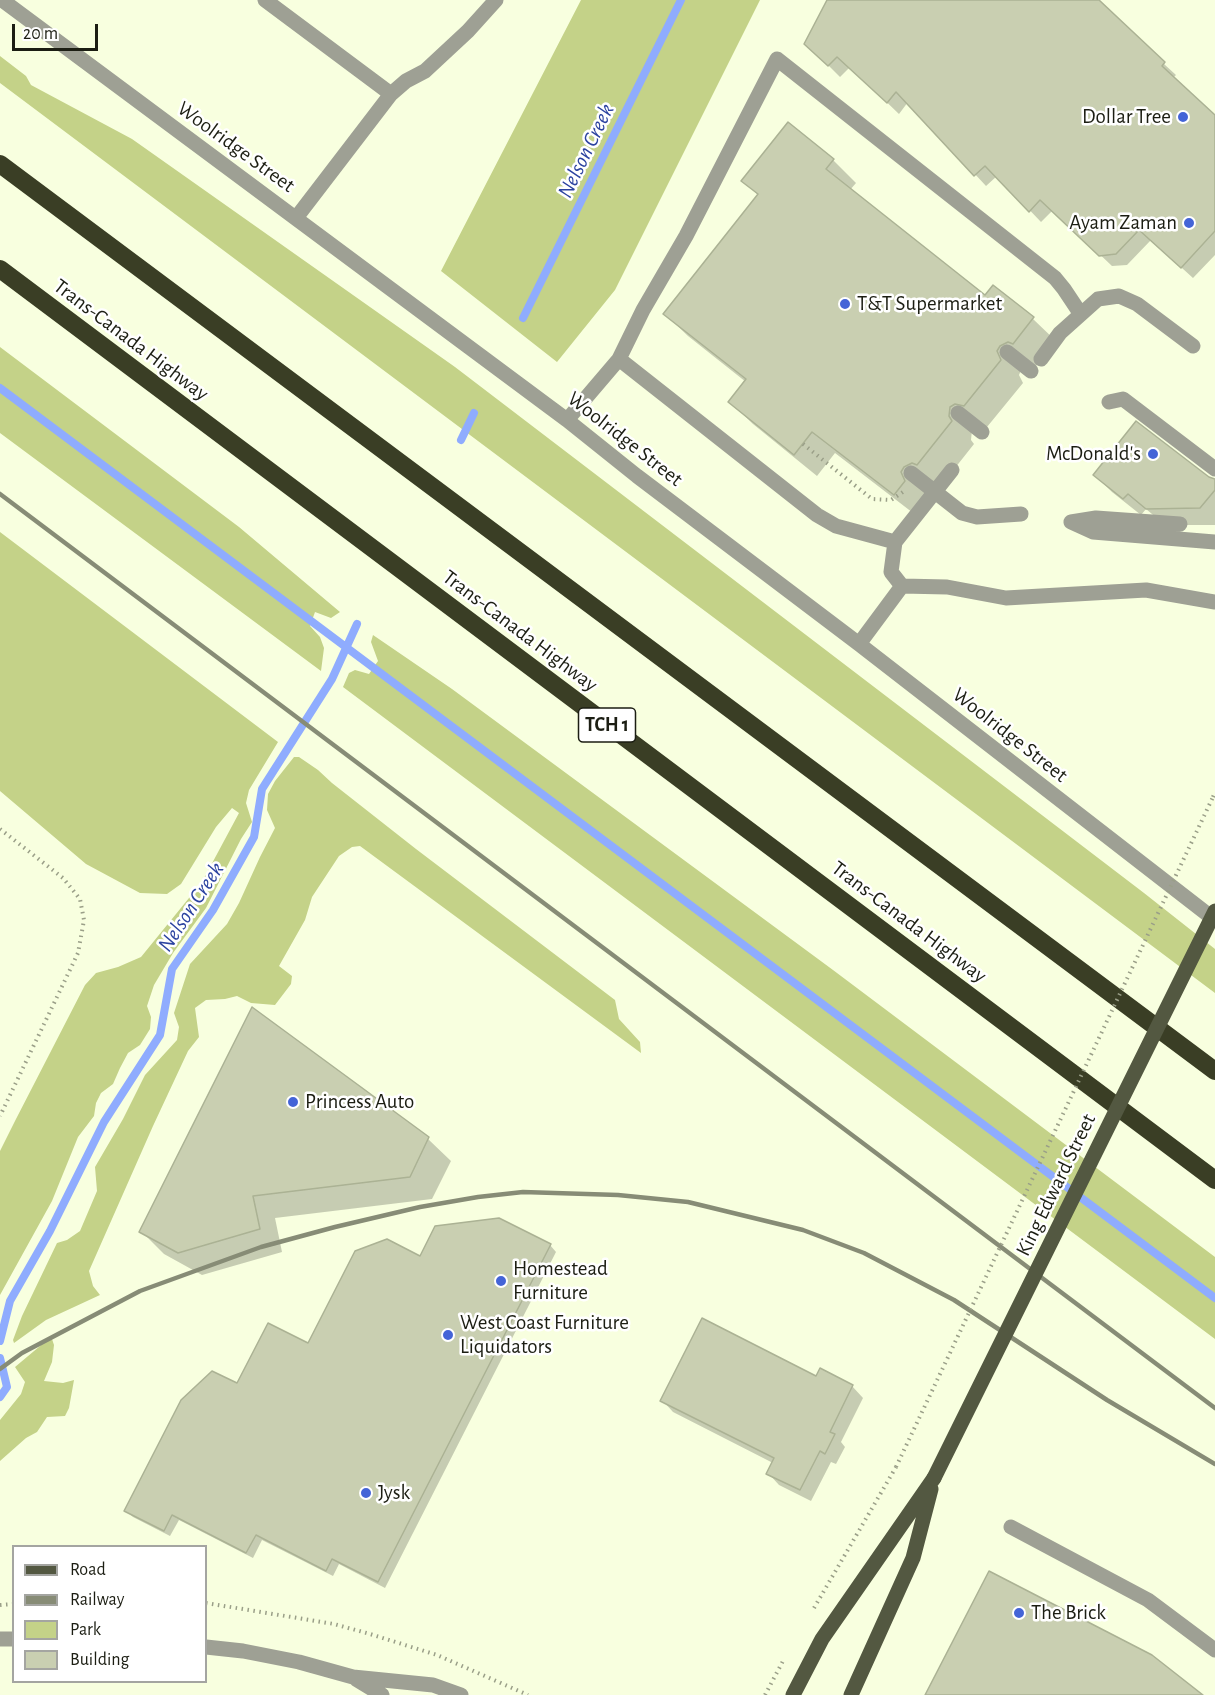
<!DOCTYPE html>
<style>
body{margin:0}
#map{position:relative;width:1215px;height:1695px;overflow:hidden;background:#f8ffdf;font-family:"Alegreya Sans",sans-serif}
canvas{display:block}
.legend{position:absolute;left:12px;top:1545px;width:195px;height:138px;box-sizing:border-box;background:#fff;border:2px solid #a4a5a1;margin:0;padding:8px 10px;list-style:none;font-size:18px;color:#1c1e13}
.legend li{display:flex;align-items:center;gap:12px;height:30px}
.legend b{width:30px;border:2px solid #a4a5a1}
.scale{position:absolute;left:12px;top:24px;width:86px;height:27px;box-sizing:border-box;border:3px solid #1c1e13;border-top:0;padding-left:8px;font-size:18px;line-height:21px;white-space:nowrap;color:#1c1e13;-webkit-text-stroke:4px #fff;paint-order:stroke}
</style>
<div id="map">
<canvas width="1215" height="1695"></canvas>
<ul class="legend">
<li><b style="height:8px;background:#535841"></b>Road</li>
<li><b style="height:8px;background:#878c76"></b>Railway</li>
<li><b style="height:16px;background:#c4d288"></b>Park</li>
<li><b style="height:16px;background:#c9cfb1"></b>Building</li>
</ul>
<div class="scale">20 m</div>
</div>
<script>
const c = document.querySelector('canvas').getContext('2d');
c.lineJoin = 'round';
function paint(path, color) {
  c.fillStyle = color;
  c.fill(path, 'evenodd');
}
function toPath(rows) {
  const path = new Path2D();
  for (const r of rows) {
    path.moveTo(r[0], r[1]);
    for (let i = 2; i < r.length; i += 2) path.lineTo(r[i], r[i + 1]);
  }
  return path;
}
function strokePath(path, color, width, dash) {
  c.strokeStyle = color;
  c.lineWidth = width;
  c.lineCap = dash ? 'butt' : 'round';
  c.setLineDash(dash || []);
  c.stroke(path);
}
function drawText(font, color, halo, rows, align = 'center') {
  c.font = font + ' "Alegreya Sans",sans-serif';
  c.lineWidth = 5;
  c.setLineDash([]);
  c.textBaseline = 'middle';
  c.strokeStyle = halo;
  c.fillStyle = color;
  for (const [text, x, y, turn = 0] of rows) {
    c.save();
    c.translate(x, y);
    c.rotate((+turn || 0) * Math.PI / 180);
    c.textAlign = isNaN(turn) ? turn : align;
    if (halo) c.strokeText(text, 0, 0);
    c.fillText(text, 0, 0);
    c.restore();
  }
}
paint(toPath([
 [581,0,760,0,615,290,557,362,441,271],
 [0,56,26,76,31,85,132,139,455,367,1144,893,1215,949,1215,993,0,83],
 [0,347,239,527,340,612,331,618,315,612,310,626,320,637,324,648,321,671,0,433],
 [0,532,278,742,249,790,246,803,252,822,241,839,206,908,173,953,154,985,147,1006,151,1017,150,1029,140,1045,128,1053,120,1068,113,1084,101,1093,96,1103,94,1116,78,1137,52,1201,0,1295,0,1151,16,1119,85,985,96,973,118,967,141,957,202,882,239,813,232,808,216,827,181,884,167,894,140,893,86,864,0,791],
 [373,635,452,689,833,970,1215,1257,1215,1339,343,687,349,673,355,670,369,674,378,661,371,642],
 [294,757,299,757,318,770,332,783,416,849,615,1000,619,1019,640,1042,641,1053,360,846,352,847,339,856,312,897,305,920,279,966,292,976,291,984,275,1005,251,1003,237,996,225,999,206,1000,195,1008,199,1037,188,1051,153,1126,89,1271,93,1286,100,1295,46,1320,14,1343,13,1340,22,1316,57,1243,67,1240,80,1231,97,1191,95,1167,123,1119,145,1075,177,1040,179,1027,174,1013,190,964,227,924,239,903,260,857,275,828,267,810,268,794,275,781],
 [52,1339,54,1345,52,1362,44,1381,63,1383,74,1380,69,1408,65,1416,47,1417,37,1432,26,1438,0,1461,0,1420,21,1394,25,1382,15,1367,46,1341]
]), '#c4d288');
paint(toPath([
 [828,0,1097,0,1164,64,1176,75,1173,78,1215,117,1215,255,1193,278,1151,240,1127,265,1112,266,1053,210,1041,222,997,176,986,186,908,102,899,114,850,67,840,77,806,43],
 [788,124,833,160,856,183,850,190,985,297,993,287,1033,319,1056,341,1036,366,1022,368,1019,375,1023,383,987,427,972,430,971,440,974,444,940,487,926,489,917,516,835,453,817,476,753,424,730,402,746,382,688,336,665,314,759,196,743,181],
 [1095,475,1208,478,1215,480,1215,525,1165,525,1146,509,1141,515,1112,492],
 [253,1009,428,1139,451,1161,432,1199,275,1218,282,1252,202,1275,164,1254,141,1231],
 [550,1245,556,1252,385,1588,339,1564,333,1576,262,1540,253,1558,179,1520,170,1536,133,1517,126,1511,238,1385,309,1345,420,1258],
 [817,1378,852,1386,863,1398,841,1442,845,1447,836,1464,831,1462,811,1501,779,1485,768,1473,773,1463,673,1412,662,1400]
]), '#0003');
strokePath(toPath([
 [523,318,681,0],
 [0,388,1215,1298],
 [461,440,474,413],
 [0,1341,10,1301,50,1231,104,1122,160,1035,172,969,213,910,254,837,262,789,332,679,357,624],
 [0,1358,7,1387,0,1397]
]), '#8facfe', 8);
const building = toPath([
 [827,0,1099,0,1165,62,1162,66,1215,115,1215,231,1181,268,1139,230,1116,254,1099,256,1040,200,1029,212,985,166,974,176,896,92,887,103,837,57,828,66,804,44,827,0],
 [788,122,834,159,826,169,985,295,993,285,1034,317,1013,344,1008,342,1000,346,997,351,1001,360,964,406,955,404,950,407,949,416,952,421,917,465,912,463,904,467,901,472,905,481,894,495,812,432,794,455,728,402,746,379,663,314,758,194,741,181,788,122],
 [1136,421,1209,477,1215,479,1215,490,1200,508,1146,509,1128,494,1123,499,1093,475,1136,421],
 [252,1007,429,1137,410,1177,253,1196,260,1229,178,1253,139,1232,252,1007],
 [499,1218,551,1244,378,1582,332,1559,326,1571,256,1535,246,1553,172,1515,164,1531,124,1511,181,1400,212,1371,237,1383,268,1323,308,1343,355,1251,387,1239,420,1256,435,1226,499,1218],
 [702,1318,816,1376,820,1368,853,1385,830,1432,835,1434,825,1454,820,1451,800,1490,766,1474,774,1458,660,1401,702,1318],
 [989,1571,1152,1655,1203,1695,925,1695,989,1571]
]);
paint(building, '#c9cfb1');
strokePath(building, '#abb294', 1.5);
strokePath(toPath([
 [803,444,872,499,891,500,903,492],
 [1213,797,1215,792],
 [0,829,63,878,80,899,84,920,78,953,0,1116],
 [206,1603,334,1624,370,1634,437,1655,528,1695],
 [0,1605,14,1604],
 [814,1608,896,1467],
 [765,1695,783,1661]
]), '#9a9f88', 4, [1.5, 4.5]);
strokePath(toPath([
 [2,0,567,420,637,476,859,644,1215,920],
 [265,0,391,94],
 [296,218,391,94,406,81,425,71,468,31,496,0],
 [1007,352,1031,371],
 [619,359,817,515,836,526,895,542,891,572,902,586,947,587,1006,598,1146,590,1215,602],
 [1041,359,1060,333,1098,299,1119,296,1137,304,1193,346],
 [1109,402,1123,399,1215,469],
 [958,413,982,432],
 [567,420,619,359,643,310,686,236,777,59,1055,278,1064,289,1080,313],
 [911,473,962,513,977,517,1021,514],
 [1071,522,1093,532,1215,542],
 [1071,522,1096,518,1180,524],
 [895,542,952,470],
 [859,644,902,586],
 [1011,1527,1148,1600,1215,1650],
 [0,1639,14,1639],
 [206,1647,243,1651,299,1662,353,1677,433,1685,461,1695],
 [356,1679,382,1695]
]), '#9ea094', 15);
strokePath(toPath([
 [793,1695,822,1639,934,1478],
 [851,1695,913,1558,931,1489]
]), '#535841', 15);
strokePath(toPath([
 [0,164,1215,1071],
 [0,269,1215,1180]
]), '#3a3e25', 18);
strokePath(toPath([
 [0,494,1215,1408],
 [0,1369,22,1353,140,1291,261,1247,335,1227,420,1207,478,1197,523,1192,618,1195,688,1202,803,1230,864,1253,954,1300,1107,1400,1215,1464]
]), '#878c76', 4.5);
strokePath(toPath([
 [896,1467,1213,797]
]), '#9a9f88', 4, [1.5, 4.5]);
strokePath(toPath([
 [934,1478,1215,911]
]), '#535841', 15);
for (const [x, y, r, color] of [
 [1183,117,6,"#4464d7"],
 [1189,223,6,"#4464d7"],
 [845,304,6,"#4464d7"],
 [1153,454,6,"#4464d7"],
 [293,1102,6,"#4464d7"],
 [501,1281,6,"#4464d7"],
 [448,1335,6,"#4464d7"],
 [366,1493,6,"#4464d7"],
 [1019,1613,6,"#4464d7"]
]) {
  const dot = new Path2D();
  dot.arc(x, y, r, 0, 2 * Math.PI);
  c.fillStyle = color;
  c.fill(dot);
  strokePath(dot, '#fff', 2);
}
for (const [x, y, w] of [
 [607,725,57]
]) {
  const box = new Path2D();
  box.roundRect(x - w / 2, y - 17, w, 34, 4.5);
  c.fillStyle = '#fff';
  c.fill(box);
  strokePath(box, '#1c1e13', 1.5);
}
drawText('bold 20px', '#1c1e13', null, [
 ["TCH 1",607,725]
]);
drawText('21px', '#1c1e13', '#fff', [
 ["Dollar Tree",1171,117,"right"],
 ["Ayam Zaman",1177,223,"right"],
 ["T&T Supermarket",857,304],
 ["McDonald's",1141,454,"right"],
 ["Princess Auto",305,1102],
 ["Homestead",513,1269],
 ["Furniture",513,1293],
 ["West Coast Furniture",460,1323],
 ["Liquidators",460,1347],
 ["Jysk",378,1493],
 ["The Brick",1031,1613]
], 'left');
drawText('21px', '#1c1e13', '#fff', [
 ["Woolridge Street",236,147,36],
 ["Trans-Canada Highway",131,340,37],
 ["Woolridge Street",625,439,38],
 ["Trans-Canada Highway",520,631,37],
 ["Woolridge Street",1010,735,38],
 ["Trans-Canada Highway",909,922,37],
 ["King Edward Street",1056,1185,-64]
]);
drawText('italic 22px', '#2c43a0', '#fff', [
 ["Nelson Creek",586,151,-64],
 ["Nelson Creek",191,907,-57]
]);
</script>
